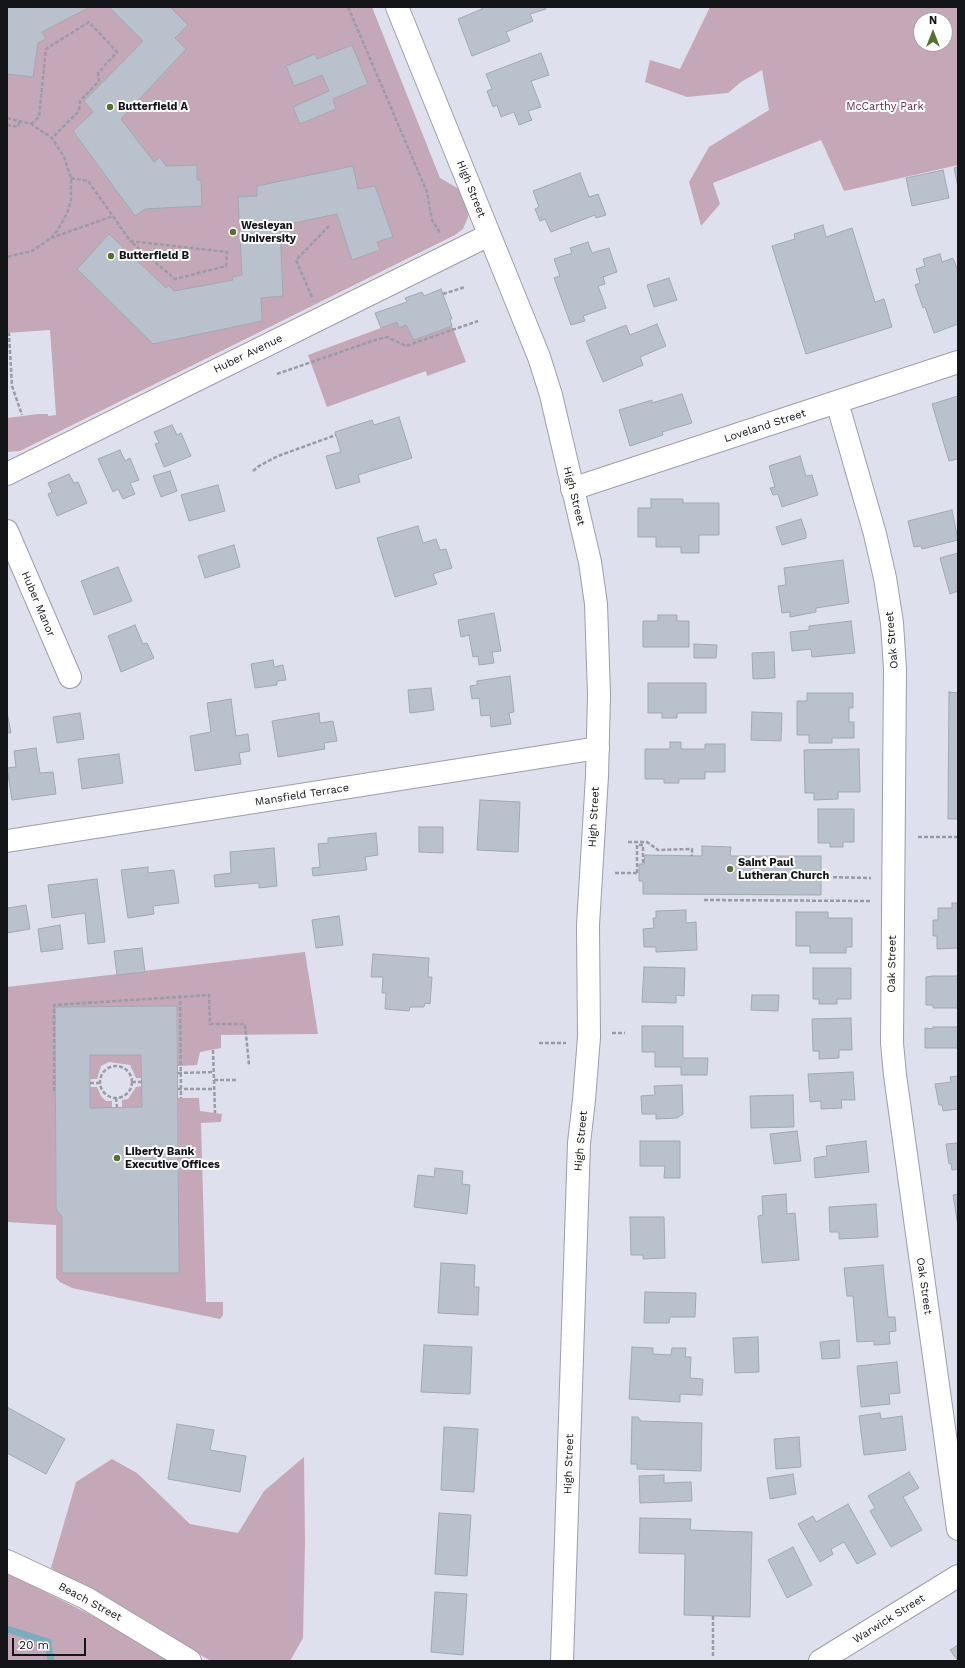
<!DOCTYPE html>
<style>
body{margin:0}
#map{position:relative;width:965px;height:1668px;overflow:hidden;background:#dfe0ed;font-family:"Work Sans",sans-serif}
canvas{display:block}
.frame{position:absolute;inset:0;border:8px solid #141519;pointer-events:none}
.north{position:absolute;left:913px;top:12px;width:40px;height:40px;box-sizing:border-box;background:#fff;border:1px solid #a1a1a3;border-radius:50%;rotate:0deg;font-size:11px;font-weight:700;line-height:16px;text-align:center;color:#141519}
.north::after{content:'';display:block;margin:auto;width:14px;height:18px;background:#557228;clip-path:polygon(50% 0,100% 100%,50% 72%,0 100%)}
.scale{position:absolute;left:12px;top:1638px;width:74px;height:18px;box-sizing:border-box;border:2px solid #141519;border-top:0;padding-left:5px;font-size:12px;line-height:14px;white-space:nowrap;color:#141519;-webkit-text-stroke:3px #fff;paint-order:stroke}
</style>
<div id="map">
<canvas width="965" height="1668"></canvas>
<div class="frame"></div>
<div class="north">N</div>
<div class="scale">20 m</div>
</div>
<script>
const c = document.querySelector('canvas').getContext('2d');
c.lineJoin = 'round';
function paint(path, color) {
  c.fillStyle = color;
  c.fill(path, 'evenodd');
}
function toPath(rows) {
  const path = new Path2D();
  for (const r of rows) {
    if (r.length === 3) {
      path.moveTo(r[0] + r[2], r[1]);
      path.arc(r[0], r[1], r[2], 0, 2 * Math.PI);
      continue;
    }
    path.moveTo(r[0], r[1]);
    for (let i = 2; i < r.length; i += 2) path.lineTo(r[i], r[i + 1]);
  }
  return path;
}
function strokePath(path, color, width, dash) {
  c.strokeStyle = color;
  c.lineWidth = width;
  c.lineCap = dash ? 'butt' : 'round';
  c.setLineDash(dash || []);
  c.stroke(path);
}
function drawText(font, color, halo, rows, align = 'center') {
  c.font = font + ' "Work Sans",sans-serif';
  c.lineWidth = 4;
  c.setLineDash([]);
  c.textBaseline = 'middle';
  c.strokeStyle = halo;
  c.fillStyle = color;
  for (const [text, x, y, turn = 0] of rows) {
    c.save();
    c.translate(x, y);
    c.rotate((+turn || 0) * Math.PI / 180);
    c.textAlign = isNaN(turn) ? turn : align;
    if (halo) c.strokeText(text, 0, 0);
    c.fillText(text, 0, 0);
    c.restore();
  }
}
paint(toPath([
 [7,7,372,7,440,178,459,189,468,208,468,217,463,229,455,235,20,451,7,452,7,418,38,414,48,414,48,416,56,415,50,330,7,333],
 [710,7,958,7,958,165,844,191,821,140,713,183,720,204,701,226,689,182,709,147,769,110,762,70,741,82,728,93,687,97,645,82,650,60,680,69],
 [921,20,945,20,945,44,921,44],
 [397,322,406,325,414,340,452,326,466,362,427,376,426,371,327,407,308,355],
 [305,952,318,1034,221,1035,221,1048,200,1052,197,1065,178,1066,177,1006,55,1008,56,1209,62,1216,62,1273,179,1273,178,1098,199,1098,200,1111,222,1114,221,1122,201,1123,206,1302,223,1302,223,1315,220,1319,72,1288,60,1282,56,1278,56,1225,7,1222,7,987],
 [90,1055,141,1055,142,1078,136,1078,130,1065,109,1062,101,1066,97,1079,90,1079],
 [142,1086,142,1107,122,1107,122,1100,128,1099,136,1087],
 [90,1087,97,1087,101,1096,106,1101,112,1101,112,1108,90,1108],
 [304,1457,305,1543,303,1638,290,1661,211,1661,51,1568,76,1482,112,1459,137,1473,190,1524,238,1533,264,1491],
 [7,1573,99,1619,169,1661,7,1661]
]), '#c5a8b8');
strokePath(toPath([
 [7,1629,48,1642,51,1661]
]), '#78adbe', 7);
const building = toPath([
 [9,7,90,7,42,32,46,39,38,43,33,77,7,74,7,8,9,7],
 [109,7,170,7,188,25,175,38,186,49,121,119,154,162,160,157,166,166,197,165,197,180,201,180,202,206,145,209,135,216,73,131,93,112,84,101,143,41,109,7],
 [481,7,545,7,546,9,530,14,533,21,506,32,510,41,472,56,458,19,482,9,481,7],
 [352,45,368,84,333,99,336,109,300,124,293,107,329,91,322,75,294,86,286,66,315,54,317,59,352,45],
 [541,53,549,75,531,81,541,107,528,111,532,120,519,125,514,112,501,117,497,105,493,107,487,91,492,89,486,74,541,53],
 [353,166,358,189,375,186,393,237,377,242,380,250,352,260,337,214,280,226,283,296,261,298,262,321,153,344,77,269,109,234,166,288,168,285,174,291,233,280,232,277,242,275,238,197,257,196,257,186,353,166],
 [958,167,958,187,954,168,958,167],
 [943,170,949,198,912,206,906,178,943,170],
 [580,173,589,197,598,194,606,215,596,218,595,215,551,232,545,219,540,221,535,209,539,207,533,191,580,173],
 [823,225,826,237,852,228,875,302,884,299,892,327,806,354,772,246,795,239,794,234,823,225],
 [588,242,592,253,609,248,617,272,603,277,605,284,598,286,606,308,583,316,585,321,571,325,554,278,560,276,554,259,572,253,570,248,588,242],
 [940,254,942,262,953,258,958,271,958,324,934,333,925,307,923,308,915,285,920,283,916,269,925,266,923,259,940,254],
 [669,278,677,300,654,307,647,285,669,278],
 [441,289,452,319,450,319,452,326,414,340,406,325,399,328,397,322,381,328,375,313,407,302,405,298,422,292,424,296,441,289],
 [657,324,666,346,640,357,643,365,603,382,586,341,626,325,630,335,657,324],
 [682,394,692,423,662,432,663,435,630,446,619,410,652,400,652,403,682,394],
 [958,396,958,461,957,459,949,461,932,404,958,396],
 [399,417,412,458,358,475,360,482,336,489,326,456,341,452,335,432,372,420,374,425,399,417],
 [172,425,177,435,181,433,191,456,164,467,155,444,159,443,154,432,172,425],
 [120,450,125,461,130,458,139,480,130,483,135,494,123,499,118,489,113,492,98,459,120,450],
 [800,456,806,476,812,475,818,495,782,507,778,494,773,495,770,488,775,487,769,466,800,456],
 [170,471,177,491,161,497,153,476,170,471],
 [69,474,74,483,78,482,87,503,57,516,48,494,52,492,48,483,69,474],
 [218,485,225,511,189,521,181,495,218,485],
 [651,499,683,499,683,503,719,503,719,535,699,535,699,553,681,553,681,547,656,547,656,537,638,537,638,508,651,508,651,499],
 [952,510,958,540,922,549,921,546,914,547,908,521,952,510],
 [801,519,806,533,806,538,782,545,776,527,801,519],
 [418,526,423,543,436,539,440,550,446,549,452,568,433,574,437,584,395,597,377,538,418,526],
 [234,545,240,567,205,578,198,556,234,545],
 [958,553,958,591,950,594,940,558,958,553],
 [843,560,849,603,816,608,816,612,790,617,790,612,782,613,778,586,786,585,784,568,843,560],
 [118,567,132,601,94,615,81,581,118,567],
 [494,613,501,651,492,652,494,663,479,665,478,656,473,657,469,635,461,637,458,620,494,613],
 [658,615,677,615,677,621,689,621,689,647,643,647,643,621,658,621,658,615],
 [851,621,855,653,812,657,811,649,792,651,790,632,809,630,809,626,851,621],
 [135,625,143,644,147,643,154,658,121,672,108,636,135,625],
 [694,644,717,645,716,658,694,658,694,644],
 [774,652,775,678,753,679,752,653,774,652],
 [273,660,274,667,283,665,286,680,277,681,277,685,255,688,251,664,273,660],
 [510,676,514,712,509,713,511,724,491,727,490,715,481,716,479,698,472,699,470,686,477,685,477,681,510,676],
 [648,683,706,683,706,713,677,713,677,718,662,718,662,713,648,713,648,683],
 [431,688,434,710,410,713,408,690,431,688],
 [949,692,958,693,958,819,948,819,949,692],
 [807,693,853,693,853,708,849,708,849,722,854,722,854,738,832,738,832,743,809,743,809,735,797,735,797,701,807,701,807,693],
 [231,699,236,736,248,734,250,751,239,753,241,764,195,771,190,736,211,732,207,703,231,699],
 [7,712,11,733,7,733,7,712],
 [752,712,782,713,781,741,751,740,752,712],
 [80,713,84,739,57,743,53,717,80,713],
 [319,713,320,723,333,721,337,741,324,743,325,749,278,757,272,721,319,713],
 [670,742,681,742,681,749,705,749,705,744,725,744,725,772,705,772,705,779,679,779,679,783,664,783,664,779,645,779,645,749,670,749,670,742],
 [36,748,40,773,53,772,56,794,12,800,7,768,16,767,14,751,36,748],
 [859,749,860,792,838,792,838,799,814,800,814,793,805,793,804,750,859,749],
 [119,754,123,783,82,789,78,759,119,754],
 [480,800,520,802,518,852,477,850,480,800],
 [818,809,854,809,854,842,843,842,843,847,830,847,830,843,818,843,818,809],
 [419,827,443,827,443,853,419,852,419,827],
 [376,833,378,855,365,857,367,870,313,876,312,868,320,867,318,844,328,843,328,838,376,833],
 [702,846,731,847,730,856,821,856,821,895,643,894,643,881,639,881,639,864,644,864,645,855,702,856,702,846],
 [274,848,277,886,259,888,259,883,215,887,214,875,231,873,230,852,274,848],
 [148,867,148,873,174,870,179,903,153,906,154,914,128,918,121,870,148,867],
 [97,879,105,942,88,944,85,913,52,918,48,885,97,879],
 [952,903,958,903,958,948,937,949,937,936,933,936,933,920,938,920,938,908,952,908,952,903],
 [7,905,8,908,26,905,30,929,7,933,7,905],
 [686,910,686,923,696,922,697,950,656,952,656,947,644,947,643,929,654,928,653,918,656,918,656,911,686,910],
 [796,912,828,912,828,918,852,918,852,947,846,947,846,953,810,953,810,946,796,946,796,912],
 [339,916,343,945,316,948,312,920,339,916],
 [60,925,63,949,41,952,38,929,60,925],
 [142,948,145,972,117,975,114,951,142,948],
 [373,954,429,958,428,977,432,977,430,1004,425,1003,424,1007,410,1007,409,1011,385,1009,386,993,382,993,383,977,371,977,373,954],
 [644,967,685,968,684,996,676,995,676,1003,642,1002,644,967],
 [813,968,851,968,851,999,837,999,837,1004,819,1004,819,999,813,999,813,968],
 [933,976,958,976,958,1008,933,1008,933,1005,926,1005,926,977,933,976],
 [752,995,779,995,778,1011,751,1010,752,995],
 [177,1006,179,1273,62,1273,62,1216,56,1209,55,1007,177,1006],
 [90,1055,141,1055,142,1107,90,1108,90,1055],
 [851,1018,852,1050,839,1050,839,1058,819,1059,819,1051,813,1051,812,1019,851,1018],
 [642,1026,683,1026,683,1058,708,1058,707,1075,681,1075,681,1067,655,1067,655,1052,642,1052,642,1026],
 [933,1027,958,1027,958,1048,925,1048,925,1028,933,1029,933,1027],
 [853,1072,855,1100,841,1100,842,1108,821,1109,821,1101,810,1102,808,1074,853,1072],
 [958,1076,958,1109,943,1111,942,1105,939,1105,935,1084,951,1082,950,1077,958,1076],
 [682,1085,683,1114,677,1118,656,1119,656,1114,642,1114,641,1096,655,1095,654,1086,682,1085],
 [793,1095,794,1127,751,1128,750,1096,793,1095],
 [797,1131,801,1161,774,1164,770,1134,797,1131],
 [640,1141,680,1141,680,1178,664,1178,665,1166,640,1166,640,1141],
 [866,1141,869,1172,815,1178,814,1158,827,1156,826,1146,866,1141],
 [958,1143,958,1169,952,1170,951,1163,949,1164,946,1144,958,1143],
 [435,1168,463,1171,462,1184,470,1185,467,1214,414,1207,418,1175,434,1177,435,1168],
 [786,1194,787,1214,795,1213,799,1260,762,1263,758,1216,763,1215,762,1196,786,1194],
 [958,1194,958,1226,953,1195,958,1194],
 [876,1204,878,1237,839,1239,839,1232,830,1232,829,1207,876,1204],
 [630,1217,664,1217,665,1258,643,1259,643,1255,631,1255,630,1217],
 [441,1263,475,1265,474,1287,479,1287,478,1315,438,1313,441,1263],
 [883,1265,888,1317,895,1317,896,1331,889,1332,890,1344,874,1345,874,1341,857,1342,853,1296,847,1296,844,1268,883,1265],
 [645,1292,696,1293,695,1317,670,1317,669,1323,644,1323,645,1292],
 [758,1337,759,1372,735,1373,733,1338,758,1337],
 [839,1340,840,1358,822,1359,820,1342,839,1340],
 [424,1345,472,1347,470,1394,421,1392,424,1345],
 [632,1347,653,1348,653,1354,671,1355,672,1348,686,1348,685,1357,691,1357,690,1378,703,1379,702,1395,680,1394,680,1402,629,1399,632,1347],
 [897,1362,900,1393,889,1394,890,1404,861,1407,857,1366,897,1362],
 [7,1407,65,1439,46,1474,7,1453,7,1407],
 [880,1413,881,1419,902,1416,906,1450,864,1455,859,1416,880,1413],
 [632,1417,638,1417,641,1421,702,1423,701,1471,637,1469,637,1464,631,1464,632,1417],
 [177,1424,214,1430,210,1450,246,1456,240,1492,168,1479,177,1424],
 [444,1427,478,1429,474,1492,441,1490,444,1427],
 [799,1437,801,1467,776,1469,774,1439,799,1437],
 [909,1472,919,1488,903,1497,922,1530,891,1547,870,1511,875,1508,868,1496,909,1472],
 [793,1474,796,1494,770,1499,767,1478,793,1474],
 [664,1475,664,1483,691,1482,692,1501,640,1503,639,1476,664,1475],
 [848,1504,876,1554,857,1564,844,1542,831,1549,833,1554,820,1562,798,1524,813,1516,816,1522,848,1504],
 [439,1513,471,1515,467,1576,435,1574,439,1513],
 [640,1518,691,1519,690,1530,752,1532,750,1617,684,1615,685,1554,639,1553,640,1518],
 [793,1547,812,1585,787,1598,768,1560,793,1547],
 [435,1592,467,1594,463,1655,431,1652,435,1592],
 [958,1645,958,1661,950,1650,958,1645]
]);
paint(building, '#b8c1cc');
strokePath(building, '#a0a9b3', 1);
const minor = toPath([
 [837,402,875,534,885,578,892,623,895,669,892,1043,895,1075,958,1529],
 [7,474,489,235],
 [572,489,958,362],
 [7,531,70,677],
 [7,841,598,748],
 [7,1561,86,1598,190,1661],
 [820,1661,958,1576]
]);
const tertiary = toPath([
 [397,7,539,357,551,395,590,562,596,604,599,695,597,776,588,925,589,1037,584,1100,579,1143,562,1661]
]);
strokePath(minor, '#9c9eaa', 24);
strokePath(tertiary, '#9c9eaa', 24);
strokePath(toPath([
 [348,7,427,192,432,220,440,233],
 [7,118,31,124,52,138,64,157,71,178,71,200,68,211,58,230,51,238,32,251,7,257],
 [31,124,39,117,46,49,89,22,117,52,98,73,99,81,80,101,79,111,52,138],
 [7,125,18,127,20,121],
 [71,178,88,181,113,216],
 [51,238,113,216,130,241,227,252,226,266,175,279,130,241],
 [443,294,465,287],
 [312,297,296,260,329,226],
 [7,334,9,334,12,386,22,415],
 [277,374,378,339,387,337,406,346,478,321],
 [253,471,259,466,278,456,336,435],
 [918,837,958,837],
 [628,842,647,842,658,850,692,849,692,856],
 [615,873,638,873],
 [637,873,637,845,643,845,643,864],
 [821,877,871,878],
 [704,900,870,901],
 [180,995,181,1098],
 [612,1033,625,1033],
 [539,1043,566,1043],
 [213,1050,215,1113],
 [116,1082,16],
 [178,1073,214,1072],
 [214,1080,236,1080],
 [132,1082,142,1082],
 [90,1083,101,1083],
 [178,1089,214,1089],
 [54,1091,54,1005,209,995,210,1024,245,1024,249,1065],
 [116,1098,117,1107],
 [713,1616,713,1658]
]), '#9a9ba5', 2.5, [4, 2]);
strokePath(minor, '#fff', 22);
strokePath(tertiary, '#fff', 22);
for (const [x, y, r, color] of [
 [110,107,4,"#557228"],
 [233,232,4,"#557228"],
 [111,256,4,"#557228"],
 [730,869,4,"#557228"],
 [117,1158,4,"#557228"]
]) {
  const dot = new Path2D();
  dot.arc(x, y, r, 0, 2 * Math.PI);
  c.fillStyle = color;
  c.fill(dot);
  strokePath(dot, '#fff', 1.5);
}
drawText('bold 11px', '#141519', '#fff', [
 ["Butterfield A",118,107],
 ["Wesleyan",241,226],
 ["University",241,239],
 ["Butterfield B",119,256],
 ["Saint Paul",738,863],
 ["Lutheran Church",738,876],
 ["Liberty Bank",125,1152],
 ["Executive Offices",125,1165]
], 'left');
drawText('11px', '#642e51', '#fff', [
 ["McCarthy Park",885,107]
]);
drawText('11px', '#141519', '#fff', [
 ["High Street",471,189,68],
 ["Huber Avenue",248,354,-26],
 ["Loveland Street",765,426,-18],
 ["High Street",574,496,76],
 ["Huber Manor",38,604,67],
 ["Oak Street",892,640,-95],
 ["Mansfield Terrace",302,795,-9],
 ["High Street",594,817,-87],
 ["Oak Street",892,964,-89],
 ["High Street",581,1141,-85],
 ["Oak Street",924,1286,82],
 ["High Street",569,1464,-88],
 ["Beach Street",90,1602,28],
 ["Warwick Street",889,1619,-32]
]);
</script>
